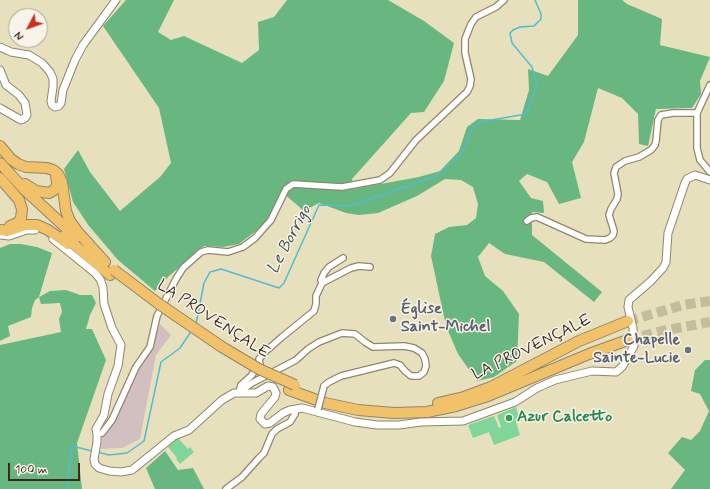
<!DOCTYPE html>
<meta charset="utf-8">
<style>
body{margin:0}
#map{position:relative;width:710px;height:489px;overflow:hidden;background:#e7e0bc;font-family:Mynerve,sans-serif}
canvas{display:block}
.north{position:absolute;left:8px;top:8px;width:40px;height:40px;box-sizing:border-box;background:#f7f3e8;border:1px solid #aca397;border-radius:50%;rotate:229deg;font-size:11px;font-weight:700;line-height:16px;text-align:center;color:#3b2a1e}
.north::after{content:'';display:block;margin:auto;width:14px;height:18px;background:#c8321e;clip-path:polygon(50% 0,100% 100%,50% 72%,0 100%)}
.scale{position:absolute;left:8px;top:463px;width:72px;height:18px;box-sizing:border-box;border:2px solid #3b2a1e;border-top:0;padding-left:5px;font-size:12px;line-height:14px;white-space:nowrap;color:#3b2a1e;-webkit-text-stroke:3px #f7f3e8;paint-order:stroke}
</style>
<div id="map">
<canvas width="710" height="489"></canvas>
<div class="north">N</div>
<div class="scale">100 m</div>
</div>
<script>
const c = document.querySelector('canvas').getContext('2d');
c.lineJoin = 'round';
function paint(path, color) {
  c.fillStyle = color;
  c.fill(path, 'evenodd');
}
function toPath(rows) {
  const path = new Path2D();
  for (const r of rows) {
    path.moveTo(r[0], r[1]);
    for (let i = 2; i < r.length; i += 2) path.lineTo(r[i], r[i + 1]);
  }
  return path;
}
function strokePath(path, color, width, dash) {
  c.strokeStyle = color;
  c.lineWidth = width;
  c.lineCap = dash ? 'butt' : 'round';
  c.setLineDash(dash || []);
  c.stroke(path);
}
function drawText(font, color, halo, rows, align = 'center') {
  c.font = font + ' Mynerve,sans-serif';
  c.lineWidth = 3;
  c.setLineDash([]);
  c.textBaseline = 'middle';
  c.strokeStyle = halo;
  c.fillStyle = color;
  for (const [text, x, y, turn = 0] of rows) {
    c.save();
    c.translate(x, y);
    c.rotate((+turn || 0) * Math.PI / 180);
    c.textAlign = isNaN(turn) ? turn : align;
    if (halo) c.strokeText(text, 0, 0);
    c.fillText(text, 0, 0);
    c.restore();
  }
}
paint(toPath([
 [160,324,171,335,156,355,140,439,122,448,101,449,102,437,151,347]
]), '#d2bfc0');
paint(toPath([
 [516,407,520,421,516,422,520,435,494,445,489,432,473,438,468,425,494,416,499,428,501,427,497,415],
 [178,438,188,449,190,447,194,452,180,464,176,459,177,458,168,447]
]), '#80d699');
paint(toPath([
 [126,0,174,0,158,32,171,40,184,36,242,63,259,50,258,22,274,17,287,0,388,0,424,21,454,43,444,81,424,112,411,113,352,179,353,189,419,177,440,171,459,151,467,127,478,119,520,120,529,90,528,69,548,76,578,35,578,0,622,0,627,4,662,19,660,45,710,57,700,81,701,94,692,108,656,109,648,146,639,144,638,114,622,98,598,88,584,142,572,162,581,198,559,204,547,182,527,174,519,181,531,198,543,201,544,213,532,212,532,235,602,292,594,302,544,262,505,254,489,243,478,257,485,276,503,291,519,314,517,361,494,377,477,381,458,354,446,326,431,256,435,234,449,227,467,225,476,218,478,204,473,187,461,180,445,179,417,196,378,213,359,215,346,213,319,203,304,211,282,192,265,224,239,244,223,247,204,246,169,276,155,291,118,260,89,226,73,202,64,169,78,150,90,172,120,211,160,177,171,163,159,108,103,26],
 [10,244,21,244,37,247,52,253,39,297,50,291,66,290,80,295,92,295,96,303,90,315,86,329,92,329,106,360,77,443,82,489,0,489,0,345,61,332,59,319,62,312,60,303,41,304,39,297,35,300,32,308,31,317,8,326,10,336,0,341,0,248],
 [705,360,710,360,710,489,671,489,685,470,668,453,682,437,691,440,700,431,709,411,700,394,691,391,695,370],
 [165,451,178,470,193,468,204,489,155,489,146,468]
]), '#68b781');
strokePath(toPath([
 [196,324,204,283,210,272,221,269,279,288,284,283,319,205,349,206,436,176,461,154,472,129,480,122,526,114,537,85,532,67,512,43,510,33,513,30,520,27,534,26,541,19,541,14,535,0],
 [98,452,109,455,127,453,144,441,161,362,180,348,192,330],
 [67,489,72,446,92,451]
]), '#53bbd1', 1.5);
strokePath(toPath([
 [628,321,683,305,710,301],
 [628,340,662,331,710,322]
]), '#c5bc9c', 10, [10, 5]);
const minor = toPath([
 [710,85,697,113,697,148,700,160,710,172],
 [527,221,531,218,537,217,586,239,605,240,610,238,613,235,614,231,609,215,611,209,617,199,618,194,614,173,616,167,625,161,639,157,651,150,655,145,656,141,658,120,661,115,673,113,697,113],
 [322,283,321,280,324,273,329,267,343,258],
 [239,392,241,385,251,376,260,364,259,359,265,352,282,337,314,311,316,304,316,296,322,283,351,268,359,266,370,267],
 [243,392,245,388,252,383,296,360,308,349,319,342,342,333,355,334,365,342,373,347,404,346,414,348,422,353,425,359,426,366,424,372,419,376,411,376,405,371,400,365,394,363,341,376,329,382,324,386],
 [97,434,102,433,112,420,136,367,150,347,157,316,176,279,183,268,201,252,208,250,228,252,243,247,255,238,271,220,286,189,293,184,342,187,380,180,390,173,416,140,467,92,470,86,471,79,465,53,465,39,471,24,476,17,496,7,504,0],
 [226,489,242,477,259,458,264,453,272,434,277,429,290,422,295,414,296,409]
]);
const tertiary = toPath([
 [0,47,11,52,29,55,42,63,50,72,53,79,53,87,51,101,52,105,55,107,59,106,61,103,63,90,75,60,83,45,116,0],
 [0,70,6,85,19,95,25,103,27,115,25,118,21,120,0,108],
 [0,235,9,236,27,230,35,230],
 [53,239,95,273,100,279,103,287,104,304,112,328,121,345,118,366,108,394,104,415,96,429,97,434,97,442,94,459,95,464,99,468,109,471,121,472,132,470,174,436,189,430,222,400,234,393,256,393,268,386,273,387,276,393,275,397,261,414,260,419,265,424,270,423,283,413,290,410,302,408,355,422,377,425,399,425,421,422,463,421,515,402,537,388,555,380,592,371,616,372,622,367,634,346,633,328,628,307,629,300,651,281,663,268,666,262,668,233,685,183,687,179,695,175,710,180]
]);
const motorway = toPath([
 [0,146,11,159,18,164,26,167,47,168,53,170,58,174,62,182,66,211,70,221,77,231,105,262],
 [0,163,25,190,76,237],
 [0,178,19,200,22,209,21,219,17,223,10,226],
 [25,184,36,191,49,193,54,190,57,186,57,182,56,176],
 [0,230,7,231,25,225,37,225,48,230,68,244],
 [64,236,110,275],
 [289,390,325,403,358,410,394,413,427,412,456,406,488,396,589,354,628,340],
 [438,403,464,397,491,387,579,341,628,321]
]);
strokePath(minor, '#91856d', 8);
strokePath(tertiary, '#91856d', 9);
strokePath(motorway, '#91856d', 12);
strokePath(minor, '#fff', 5.5);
strokePath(tertiary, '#fff', 7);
strokePath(motorway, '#f2c26a', 10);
const minorBridge = toPath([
 [318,409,324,386]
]);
const motorwayBridge = toPath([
 [114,270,159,304,222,347,259,369,295,385]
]);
strokePath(minorBridge, '#91856d', 8, []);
strokePath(motorwayBridge, '#91856d', 12, []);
strokePath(minorBridge, '#fff', 5.5);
strokePath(motorwayBridge, '#f2c26a', 10);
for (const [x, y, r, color] of [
 [393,319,4,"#6b7280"],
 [688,350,4,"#6b7280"],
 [509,418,4,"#2e9e5b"]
]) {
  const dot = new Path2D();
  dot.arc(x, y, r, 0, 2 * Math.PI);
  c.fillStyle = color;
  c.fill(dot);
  strokePath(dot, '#f7f3e8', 1.5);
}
drawText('bold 16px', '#5b616d', '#f7f3e8', [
 ["Église",401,310],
 ["Saint-Michel",401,328],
 ["Chapelle",680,341,"right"],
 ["Sainte-Lucie",680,359,"right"]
], 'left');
drawText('16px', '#3b2a1e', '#f7f3e8', [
 ["LA PROVENÇALE",213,320,33],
 ["LA PROVENÇALE",532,348,-26]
]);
drawText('bold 16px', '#27864d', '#f7f3e8', [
 ["Azur Calcetto",517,418]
], 'left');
drawText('italic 17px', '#425654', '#f7f3e8', [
 ["Le Borrigo",290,240,-62]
]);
</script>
